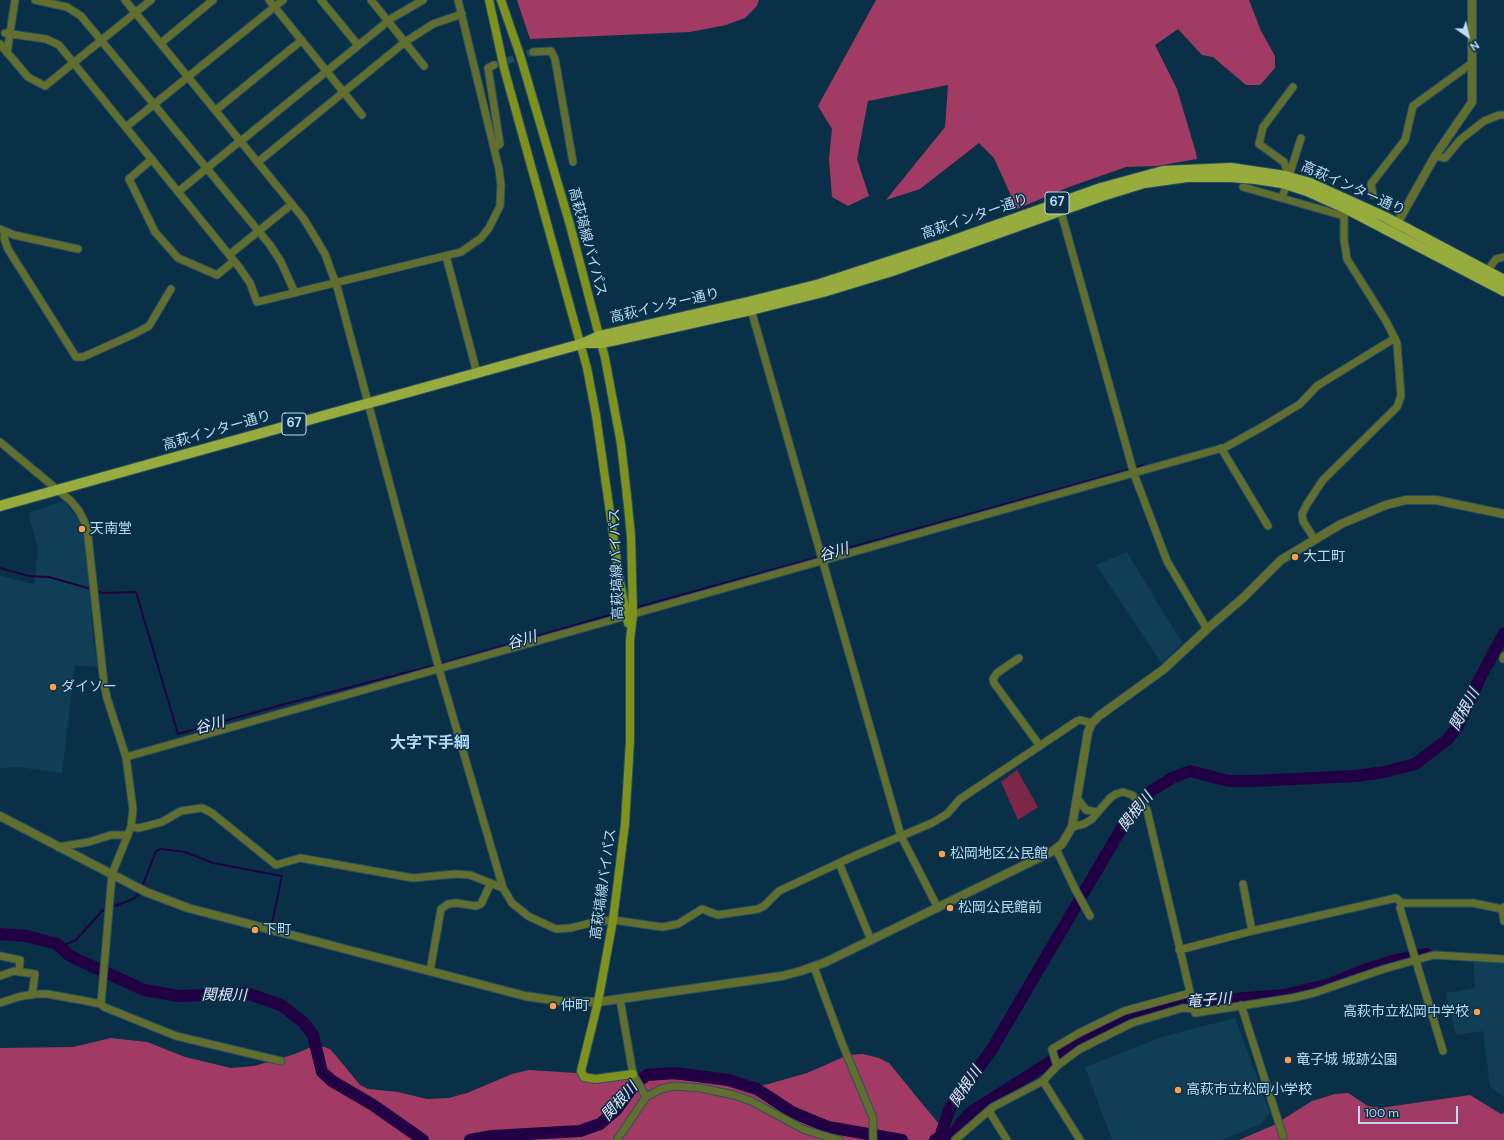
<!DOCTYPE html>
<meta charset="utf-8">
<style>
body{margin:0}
#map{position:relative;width:1504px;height:1140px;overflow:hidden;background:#093046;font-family:"DM Sans",sans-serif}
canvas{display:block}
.north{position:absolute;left:1448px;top:16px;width:40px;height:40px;-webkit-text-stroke:3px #093046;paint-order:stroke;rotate:146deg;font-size:11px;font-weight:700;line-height:16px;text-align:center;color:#b9dbf3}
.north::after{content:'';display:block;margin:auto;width:14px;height:18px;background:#b9dbf3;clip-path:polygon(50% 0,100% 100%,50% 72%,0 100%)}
.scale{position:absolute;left:1358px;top:1106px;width:100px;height:18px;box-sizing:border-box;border:2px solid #b9dbf3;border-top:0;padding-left:5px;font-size:12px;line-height:14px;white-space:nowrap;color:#b9dbf3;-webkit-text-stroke:3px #093046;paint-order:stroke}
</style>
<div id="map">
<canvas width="1504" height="1140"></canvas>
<div class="north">N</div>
<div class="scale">100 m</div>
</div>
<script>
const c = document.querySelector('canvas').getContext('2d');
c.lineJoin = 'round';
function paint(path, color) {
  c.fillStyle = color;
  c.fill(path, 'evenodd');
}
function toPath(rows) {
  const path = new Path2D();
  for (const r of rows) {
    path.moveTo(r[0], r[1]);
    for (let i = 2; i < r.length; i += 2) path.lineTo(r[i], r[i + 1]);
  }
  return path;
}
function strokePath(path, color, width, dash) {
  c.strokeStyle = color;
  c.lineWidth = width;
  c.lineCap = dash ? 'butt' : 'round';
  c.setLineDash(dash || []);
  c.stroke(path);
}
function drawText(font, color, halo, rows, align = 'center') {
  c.font = font + ' "DM Sans","Noto Sans JP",sans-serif';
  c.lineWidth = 3;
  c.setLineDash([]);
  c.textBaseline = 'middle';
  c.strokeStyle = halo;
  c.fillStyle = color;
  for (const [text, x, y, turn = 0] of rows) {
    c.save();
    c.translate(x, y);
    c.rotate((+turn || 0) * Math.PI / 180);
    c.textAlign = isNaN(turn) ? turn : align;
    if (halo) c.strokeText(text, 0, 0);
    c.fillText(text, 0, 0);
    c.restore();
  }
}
paint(toPath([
 [64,501,80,521,85,538,93,637,98,667,75,665,62,773,18,767,0,768,0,576,34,584,38,549,28,513],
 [1127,552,1182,643,1162,664,1096,565],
 [1473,960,1504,963,1504,1097,1490,1086,1483,1031,1456,1035,1446,993,1475,988],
 [1235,1018,1270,1113,1261,1124,1222,1140,1112,1140,1085,1067,1165,1036]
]), '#113e57');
paint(toPath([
 [1017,770,1038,807,1018,820,1001,782]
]), '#7e254a');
paint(toPath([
 [517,0,759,0,757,6,745,18,726,25,690,32,530,39],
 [876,0,1249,0,1261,31,1275,56,1275,68,1260,85,1246,85,1213,57,1202,55,1178,29,1155,45,1177,89,1196,153,1197,159,1157,166,1126,167,1069,187,1017,209,994,158,979,143,920,189,886,200,945,127,948,85,868,101,857,159,869,196,848,206,832,197,829,159,832,129,818,106],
 [111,1038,147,1042,185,1057,231,1068,254,1066,295,1054,309,1048,321,1046,330,1049,337,1057,360,1085,368,1089,398,1092,427,1099,449,1098,467,1093,512,1074,529,1070,765,1085,807,1073,848,1055,863,1054,879,1058,889,1063,952,1140,0,1140,0,1048,73,1047],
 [1348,1093,1368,1106,1380,1108,1470,1095,1501,1114,1504,1113,1504,1140,1239,1140,1274,1125,1312,1101,1335,1094]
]), '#a23b64');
strokePath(toPath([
 [1135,468,1143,465],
 [823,555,1131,469],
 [0,568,29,576,49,577,91,589],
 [95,590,103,593,136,592,178,734,285,704,436,665],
 [634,608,819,557],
 [440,664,624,611],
 [142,887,156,851,161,849,185,852,213,863,282,876,272,923],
 [112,907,133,899,138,895,140,891],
 [57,944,64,945,76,940,102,911,108,908]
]), '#210043', 2);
strokePath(toPath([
 [0,934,26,936,57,944,70,956,144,990,179,996,246,993,281,1005,303,1022,313,1035,322,1072,332,1081,373,1105,423,1140],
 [470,1140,492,1136,580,1131,600,1124,617,1109,635,1084,647,1075,675,1073,728,1080,757,1089,792,1112,828,1127,902,1140],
 [935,1140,940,1137,950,1108,992,1049,1124,824,1151,791,1172,778,1190,771,1229,781,1255,781,1356,776,1384,772,1415,764,1448,739,1458,726,1479,680,1504,633],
 [950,1140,961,1123,971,1112,1077,1045,1113,1025,1144,1013,1183,1003,1285,995,1330,984,1364,970,1396,960,1427,954]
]), '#210043', 12);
strokePath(toPath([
 [497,64,533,52]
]), '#234a60', 7, [7, 3.5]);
const minor = toPath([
 [35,0,67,7,81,16,270,245,281,262,295,293],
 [125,0,304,219,325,254,338,290,439,669,503,888,512,903,528,916,556,929,571,928,594,922,613,920,662,927,678,924,702,909,718,915,758,909,764,906,779,891,854,856,932,823,947,814,960,799,1077,721,1080,720,1092,723],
 [269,0,362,115],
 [321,0,358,45],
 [371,0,424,66],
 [5,33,46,39,59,45,239,267,250,283,257,302,461,252,481,238,489,228,500,206,501,185,499,169,458,0],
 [161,43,213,0],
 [0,44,28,77,45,86,151,0],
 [533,52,551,51,555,59,573,162],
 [7,53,15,0],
 [216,110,302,40],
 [126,127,283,0],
 [241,141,392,18,423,0],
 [494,148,500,144,488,68,494,65],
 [1435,156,1445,158,1460,140,1484,121,1499,115,1504,115],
 [152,159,129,179,155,232,178,258,217,275,234,261],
 [258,162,405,42,433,24,462,14],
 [1289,177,1284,162,1259,144,1263,127,1293,87],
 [1243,187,1344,216],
 [178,192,240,141],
 [1373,195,1371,184,1405,140,1413,106,1472,63],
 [1282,198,1301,138],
 [1061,212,1134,474,1167,561,1207,629],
 [0,229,14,235,78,249],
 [5,232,4,238,8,249,76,357,83,357,132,335,149,326,171,289],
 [229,255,292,204],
 [446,256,477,373],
 [1487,271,1496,259,1504,257],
 [750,306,901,836,938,908],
 [0,442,71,501,79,511,87,527,104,684,107,698,126,757,133,809,131,827,112,874,101,1004],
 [1221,448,1268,526],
 [1315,540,1303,521,1302,514,1307,504,1323,480,1397,407,1401,396,1397,343,1386,321,1347,259,1344,240,1344,216,1347,209],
 [1019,658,997,673,993,679,994,683,1040,746],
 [1503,659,1504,656],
 [126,757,1226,447,1262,427,1300,404,1317,386,1395,338],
 [1077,798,1086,810,1098,812],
 [131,827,139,828,162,822,181,811,202,808,212,813,276,865,300,858,413,878,455,874,470,875,503,888],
 [1072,827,1084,824,1092,819,1110,798,1116,794,1123,792,1132,795,1147,810,1195,1013,1292,998,1314,993,1384,969,1434,955,1504,959],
 [58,847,89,842,111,835,128,835],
 [1056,849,1075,889,1090,916],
 [839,863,871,940],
 [1243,884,1252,931],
 [1402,903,1400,908,1443,1051],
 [1502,909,1504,921],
 [1179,950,1252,931,1396,898,1402,903,1473,903,1502,909,1504,907],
 [0,956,20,960,19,972],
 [814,967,842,1043,873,1118,873,1140],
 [430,971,441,909,448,904,456,903,476,906,481,904,491,883],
 [0,976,14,971,35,974,32,995],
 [620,999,633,1074,646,1097],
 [0,1003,18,997,34,994,47,994,81,1000,101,1004,104,1007,176,1036,281,1061],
 [1241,1005,1283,1136],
 [1057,1066,1080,1049,1132,1023,1183,1008,1194,1009],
 [1043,1081,1080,1140],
 [989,1111,1007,1140],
 [617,1140,646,1097,661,1089,674,1086,700,1088,734,1095,751,1101,805,1130,839,1140],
 [955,1140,993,1107,1043,1081,1057,1066,1052,1049,1079,1033,1124,1011,1190,993]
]);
const tertiary = toPath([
 [1394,229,1435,156,1472,102,1472,0],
 [0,816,146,892,188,908,525,996,559,1001,598,1002,782,976,801,971,826,962,1053,851,1062,844,1072,827,1088,732,1092,723,1099,716,1164,669,1207,629,1244,597,1281,560,1341,524,1386,505,1406,500,1436,500,1504,514]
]);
const secondary = toPath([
 [489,0,504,68,587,368,596,415,620,582,628,623],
 [501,0,520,55,570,225,605,358,621,444,627,496,631,536,633,615,630,640,630,741,625,824,613,920,598,1002,581,1071,584,1077,595,1079,633,1074]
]);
const primary = toPath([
 [586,343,601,343,616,340,751,310,823,292,892,271,1102,196,1144,183,1187,177,1231,177,1256,179,1282,183,1307,191,1347,209,1504,291],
 [0,506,581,344,599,336,748,302,820,284,946,243,1101,188,1163,171,1231,168,1285,176,1310,183,1385,217,1504,280]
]);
strokePath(minor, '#294f65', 9);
strokePath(tertiary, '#294f65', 10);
strokePath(secondary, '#294f65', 10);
strokePath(primary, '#294f65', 12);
strokePath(minor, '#616e2d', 7);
strokePath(tertiary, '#616e2d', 8);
strokePath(secondary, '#7f921c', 8);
strokePath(primary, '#97ac3d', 10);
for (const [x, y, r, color] of [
 [82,529,4,"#fa9f4f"],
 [1295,557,4,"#fa9f4f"],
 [53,687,4,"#fa9f4f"],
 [942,854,4,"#fa9f4f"],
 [950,908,4,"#fa9f4f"],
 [255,930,4,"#fa9f4f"],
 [553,1006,4,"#fa9f4f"],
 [1477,1012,4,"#fa9f4f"],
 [1288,1060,4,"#fa9f4f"],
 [1178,1090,4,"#fa9f4f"]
]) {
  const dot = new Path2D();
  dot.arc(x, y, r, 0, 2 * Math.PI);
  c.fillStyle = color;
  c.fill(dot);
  strokePath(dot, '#093046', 1.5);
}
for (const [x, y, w] of [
 [1057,203,24],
 [294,424,24]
]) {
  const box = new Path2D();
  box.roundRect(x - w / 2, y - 11, w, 22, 3);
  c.fillStyle = '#093046';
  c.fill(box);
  strokePath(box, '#b9dbf3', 1);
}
drawText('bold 13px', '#b9dbf3', null, [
 ["67",1057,203],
 ["67",294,424]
]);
drawText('14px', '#b9dbf3', '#093046', [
 ["高萩インター通り",1353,189,24],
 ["高萩インター通り",975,217,-19],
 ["高萩塙線バイパス",587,242,75],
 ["高萩インター通り",665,306,-13],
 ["高萩インター通り",217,431,-16],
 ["高萩塙線バイパス",617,564,-92],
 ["高萩塙線バイパス",604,884,-82]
]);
drawText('14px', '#b9dbf3', '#093046', [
 ["天南堂",90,529],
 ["大工町",1303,557],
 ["ダイソー",61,687],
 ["松岡地区公民館",950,854],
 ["松岡公民館前",958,908],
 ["下町",263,930],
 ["仲町",561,1006],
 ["高萩市立松岡中学校",1469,1012,"right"],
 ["竜子城 城跡公園",1296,1060],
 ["高萩市立松岡小学校",1186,1090]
], 'left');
drawText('italic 15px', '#e7e0f9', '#093046', [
 ["谷川",834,553,-16],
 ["谷川",522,641,-16],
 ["関根川",1465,710,-61],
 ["谷川",210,726,-15],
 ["関根川",1136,812,-51],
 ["関根川",224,996,1],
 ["竜子川",1209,1001,-5],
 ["関根川",966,1087,-56],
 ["関根川",620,1102,-48]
]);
drawText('bold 16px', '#b1daf6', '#093046', [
 ["大字下手綱",430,744]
]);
</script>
